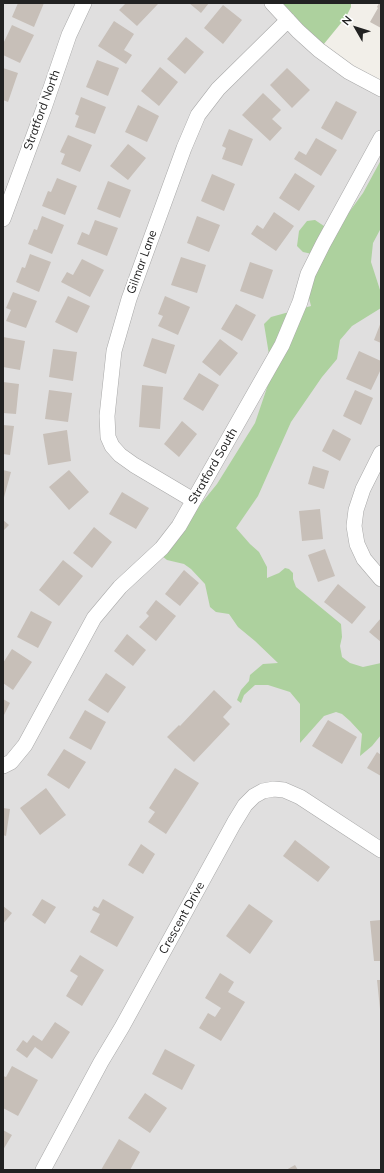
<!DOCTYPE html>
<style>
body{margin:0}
#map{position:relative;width:384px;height:1173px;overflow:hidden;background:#f2efe9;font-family:Mulish,sans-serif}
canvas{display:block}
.frame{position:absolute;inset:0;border:4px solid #222;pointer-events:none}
.north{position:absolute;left:336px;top:8px;width:40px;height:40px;-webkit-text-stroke:3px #fff;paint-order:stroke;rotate:309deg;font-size:11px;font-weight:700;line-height:16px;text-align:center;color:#222}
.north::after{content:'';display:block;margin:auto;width:14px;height:18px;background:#222;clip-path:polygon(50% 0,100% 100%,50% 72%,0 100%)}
</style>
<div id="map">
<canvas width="384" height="1173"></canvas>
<div class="frame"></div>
<div class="north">N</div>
</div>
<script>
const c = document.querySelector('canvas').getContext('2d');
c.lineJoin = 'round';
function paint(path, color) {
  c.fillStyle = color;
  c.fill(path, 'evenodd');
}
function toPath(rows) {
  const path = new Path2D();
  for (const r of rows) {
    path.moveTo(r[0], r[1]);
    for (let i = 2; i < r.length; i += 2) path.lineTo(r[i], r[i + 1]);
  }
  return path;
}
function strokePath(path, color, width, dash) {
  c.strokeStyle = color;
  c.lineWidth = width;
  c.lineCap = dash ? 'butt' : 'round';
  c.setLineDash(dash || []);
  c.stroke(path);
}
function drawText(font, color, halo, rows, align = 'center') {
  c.font = font + ' Mulish,sans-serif';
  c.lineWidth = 4;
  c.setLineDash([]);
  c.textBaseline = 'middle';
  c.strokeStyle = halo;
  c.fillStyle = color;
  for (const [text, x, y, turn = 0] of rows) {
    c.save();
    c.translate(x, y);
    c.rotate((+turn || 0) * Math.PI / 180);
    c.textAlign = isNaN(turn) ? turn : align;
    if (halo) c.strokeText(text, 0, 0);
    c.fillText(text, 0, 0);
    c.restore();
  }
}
paint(toPath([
 [3,3,272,3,288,20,381,89,381,1170,3,1170]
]), '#e0dfdf');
paint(toPath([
 [272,3,351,3,351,7,346,17,319,50],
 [381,160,381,228,373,243,371,262,381,293,381,308,352,326,340,340,337,359,322,377,291,422,258,496,236,528,250,544,259,552,267,567,267,578,279,573,285,568,289,569,293,573,293,579,296,587,341,624,342,637,340,646,342,657,350,663,363,667,381,663,381,735,372,746,360,756,362,734,350,721,342,714,336,712,324,716,300,743,300,704,290,692,268,685,255,685,244,695,241,703,237,700,241,690,249,681,250,675,263,664,278,663,255,641,238,627,229,614,216,612,210,607,205,584,191,569,184,564,167,560,162,556,187,512,200,505,217,484,255,423,272,373,264,324,271,317,311,306,303,274,312,254,303,252,297,246,299,231,307,221,315,220,324,226,350,211,363,193]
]), '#add19e');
paint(toPath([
 [18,3,44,3,34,27,12,17],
 [126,3,157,3,158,4,137,26,119,10],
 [189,3,209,3,201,13],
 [379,3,381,3,381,28,370,22,378,8,377,7],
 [223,5,242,20,223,44,204,28],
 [114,21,134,34,124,50,132,55,126,64,98,46],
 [12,25,34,35,20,63,3,55,3,44],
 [186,37,204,52,185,74,167,59],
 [97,60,119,68,108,96,86,87],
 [160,67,178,82,159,106,141,91],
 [3,68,18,73,8,102,3,100],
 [287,68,310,90,292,108,270,85],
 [263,93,281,110,272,119,282,128,270,141,242,115],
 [81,97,106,107,95,134,75,127,79,116,75,114],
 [336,101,357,112,342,140,321,128],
 [138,105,159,116,147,142,125,132],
 [229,129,253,139,242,166,222,159,226,148,222,146],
 [68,135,92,145,80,172,61,164,65,154,60,152],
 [316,138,337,150,321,176,294,159,299,151,306,155],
 [128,144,146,158,128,180,110,166],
 [295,173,315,186,299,211,279,198],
 [212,174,235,184,224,211,201,201],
 [57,178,77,186,65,215,42,206,48,191,51,192],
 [108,181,131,190,120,218,97,209],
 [274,212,294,226,276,251,251,234,257,225,263,229],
 [42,216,64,225,52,254,28,244,34,229,37,230],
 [197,216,220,225,209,252,187,243],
 [95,220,118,228,107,256,77,244,82,232,89,235],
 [30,254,51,262,39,292,16,282,22,267,25,268],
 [181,257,206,265,197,293,171,285],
 [82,259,104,270,90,297,61,282,67,272,73,275],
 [250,262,273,270,263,299,240,291],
 [13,292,37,301,26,328,6,321,11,310,6,308],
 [68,296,90,306,77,333,55,322],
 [165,296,190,307,178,335,158,326,163,316,158,314],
 [236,304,256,315,242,341,221,329],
 [381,322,381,343,374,340],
 [3,337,25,341,20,370,3,367],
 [152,338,175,345,166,374,143,366],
 [220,339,238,353,220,376,202,362],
 [53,349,77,352,73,381,49,377],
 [359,351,381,361,381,369,371,390,346,379],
 [199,373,219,385,203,411,183,399],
 [3,382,19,384,16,414,3,413],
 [142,385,163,387,160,429,139,427],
 [49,390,72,393,68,422,45,419],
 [355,390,373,398,361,425,343,416],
 [182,421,197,434,179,457,164,444],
 [3,425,14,426,10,455,3,454],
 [333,429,351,439,340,461,322,451],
 [67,430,71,461,48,465,43,434],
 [313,466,329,471,324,489,308,484],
 [3,470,11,472,3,501],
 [69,470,89,492,69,510,49,487],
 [122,492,149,508,136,529,109,514],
 [320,509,323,539,302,541,299,511],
 [3,520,9,525,3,531],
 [94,527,112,542,92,568,73,553],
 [325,549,335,576,318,582,308,555],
 [63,560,83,576,59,606,39,590],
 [184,570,199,583,180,606,165,594],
 [338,584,366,607,352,624,324,602],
 [156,600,176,616,156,641,139,627,149,616,146,613],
 [31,611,52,622,38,648,17,637],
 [381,618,381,642,369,632],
 [127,634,146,650,133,666,114,651],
 [12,649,32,662,13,690,3,683,3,663],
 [106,673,126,687,108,713,88,700],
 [214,690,232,707,223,717,230,724,194,762,167,737,179,725,180,726],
 [3,699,10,703,3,717],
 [85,710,106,722,91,750,69,738],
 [328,720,357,737,342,764,312,746],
 [64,749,86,762,69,789,47,775],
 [377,752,381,755,381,776,367,768],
 [175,768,199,783,166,834,148,822,155,812,149,808],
 [46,788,66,815,40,835,20,808],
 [3,808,10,809,6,836,3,835],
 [295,840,330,867,318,882,283,856],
 [141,844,155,854,143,874,128,865],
 [42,899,56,907,45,924,32,915],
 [103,899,134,917,117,947,90,932,100,914,92,910,94,906,98,908],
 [249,904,273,921,250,954,226,936],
 [3,906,12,913,3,924],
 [381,920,381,961,374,961,370,921],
 [80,955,104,970,82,1006,66,996,78,976,70,971],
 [220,973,234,982,228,992,245,1002,221,1041,199,1028,208,1013,215,1017,221,1008,205,998],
 [377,980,381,980,381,1009,380,1009],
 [55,1022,70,1032,52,1059,35,1047,27,1058,16,1050,23,1040,27,1043,33,1035,42,1041],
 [165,1049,195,1065,182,1090,152,1074],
 [12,1066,38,1080,18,1116,3,1108,3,1076,6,1077],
 [145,1093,167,1108,150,1133,128,1118],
 [3,1130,12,1135,3,1150],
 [119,1139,140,1152,130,1170,101,1170],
 [295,1165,298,1170,286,1170]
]), '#c7bfb8');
const minor = toPath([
 [272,3,298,31,319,50,349,72,381,89],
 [3,219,44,108,69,35,84,3],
 [381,453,363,489,356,510,354,526,357,544,364,559,381,579],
 [193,500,134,465,120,455,112,446,108,437,107,416,114,351,129,299,184,148,198,115,218,89,288,20],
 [3,766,11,762,25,745,94,618,120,587,162,548,179,526,282,345,300,302,308,274,323,244,381,138],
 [43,1170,101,1062,122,1027,234,823,245,805,254,796,263,791,274,789,284,790,300,797,381,850]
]);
strokePath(minor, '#a9a9a9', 16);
strokePath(minor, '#fff', 15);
drawText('12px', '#222', '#fff', [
 ["Stratford North",42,110,-70],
 ["Gilmar Lane",142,262,-70],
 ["Stratford South",213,466,-60],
 ["Crescent Drive",182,918,-61]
]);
</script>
